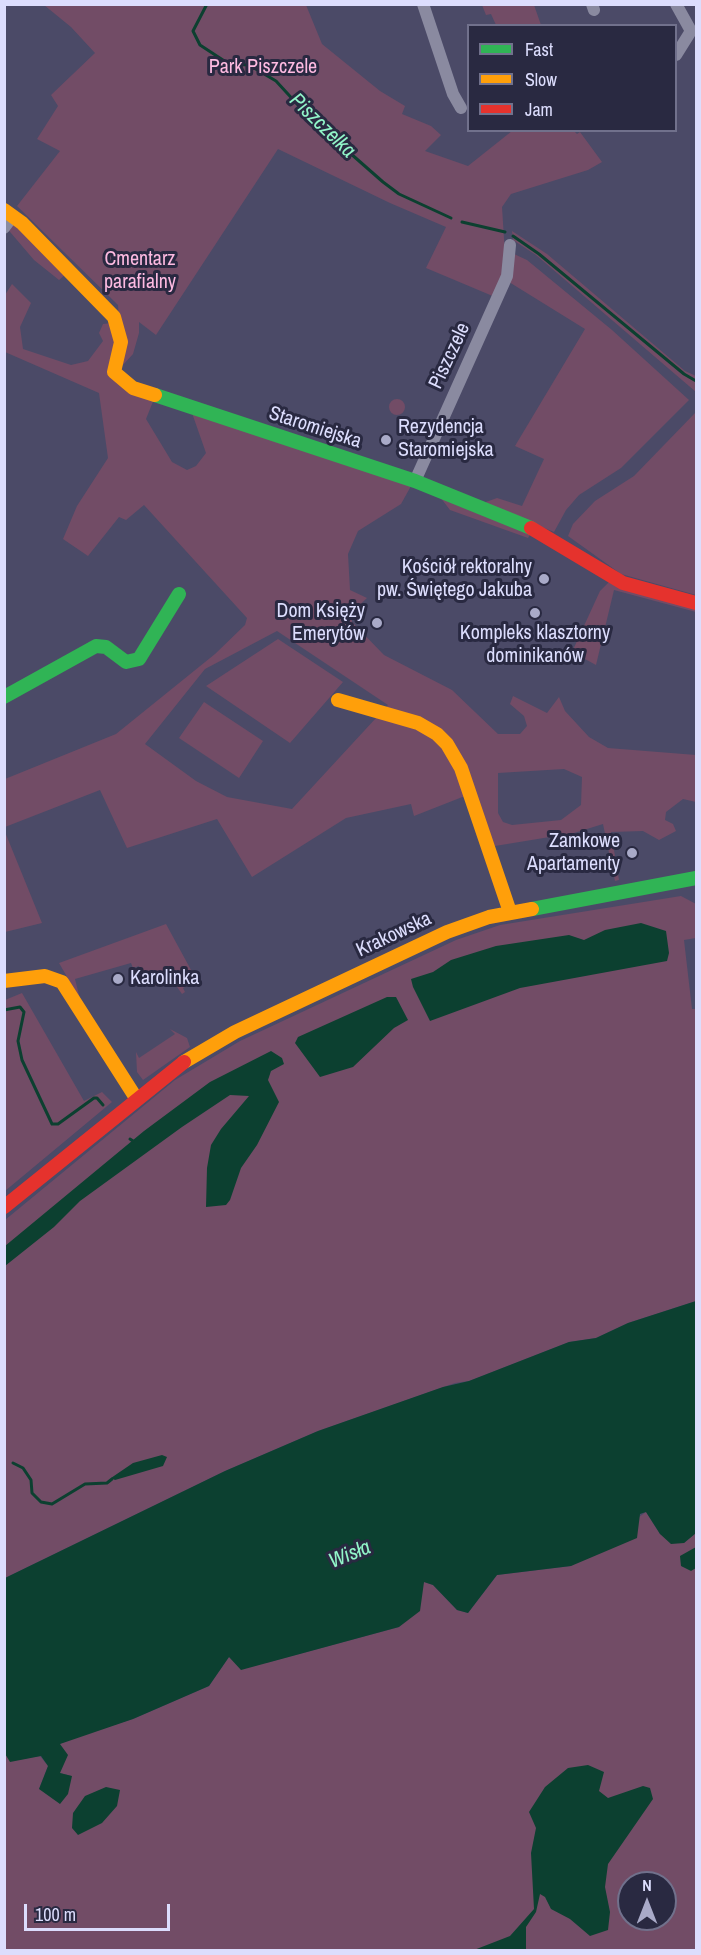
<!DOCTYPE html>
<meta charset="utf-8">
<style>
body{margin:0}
#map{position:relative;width:701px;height:1955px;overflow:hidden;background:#4b4a67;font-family:"Archivo Narrow",sans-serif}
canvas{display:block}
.frame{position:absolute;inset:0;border:6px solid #dcddfd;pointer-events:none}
.legend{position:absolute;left:467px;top:24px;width:210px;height:108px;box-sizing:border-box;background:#292941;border:2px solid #71718c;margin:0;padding:8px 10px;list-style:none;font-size:18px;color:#dcddfd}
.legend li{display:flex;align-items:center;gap:12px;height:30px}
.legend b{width:30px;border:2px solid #71718c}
.north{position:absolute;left:617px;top:1871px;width:60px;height:60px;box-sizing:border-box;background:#292941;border:2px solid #71718c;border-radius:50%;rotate:0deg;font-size:16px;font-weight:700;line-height:24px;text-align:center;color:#dcddfd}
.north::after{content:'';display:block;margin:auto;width:21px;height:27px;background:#a9aac8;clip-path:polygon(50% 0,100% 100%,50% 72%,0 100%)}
.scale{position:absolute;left:24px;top:1904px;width:146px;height:27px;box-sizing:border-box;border:3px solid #dcddfd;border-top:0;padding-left:8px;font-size:18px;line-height:21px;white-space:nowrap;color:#dcddfd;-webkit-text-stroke:4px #292941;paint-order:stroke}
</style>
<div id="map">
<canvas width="701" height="1955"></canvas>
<div class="frame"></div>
<ul class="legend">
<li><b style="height:8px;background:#30b455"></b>Fast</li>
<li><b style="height:8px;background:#ff9f0a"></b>Slow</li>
<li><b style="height:8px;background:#e5322d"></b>Jam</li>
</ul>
<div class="north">N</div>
<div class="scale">100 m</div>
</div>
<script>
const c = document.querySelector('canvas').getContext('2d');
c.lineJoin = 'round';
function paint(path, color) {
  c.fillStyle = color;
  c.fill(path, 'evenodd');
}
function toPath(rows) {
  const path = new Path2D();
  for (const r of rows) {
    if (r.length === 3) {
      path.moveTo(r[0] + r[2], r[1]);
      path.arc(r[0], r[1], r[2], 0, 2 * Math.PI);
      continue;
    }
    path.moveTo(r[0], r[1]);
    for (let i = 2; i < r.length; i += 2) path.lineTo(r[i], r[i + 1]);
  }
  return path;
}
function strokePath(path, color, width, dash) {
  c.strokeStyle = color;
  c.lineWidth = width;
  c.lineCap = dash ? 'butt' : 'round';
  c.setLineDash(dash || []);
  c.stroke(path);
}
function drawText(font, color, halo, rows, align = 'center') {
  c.font = font + ' "Archivo Narrow",sans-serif';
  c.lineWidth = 6;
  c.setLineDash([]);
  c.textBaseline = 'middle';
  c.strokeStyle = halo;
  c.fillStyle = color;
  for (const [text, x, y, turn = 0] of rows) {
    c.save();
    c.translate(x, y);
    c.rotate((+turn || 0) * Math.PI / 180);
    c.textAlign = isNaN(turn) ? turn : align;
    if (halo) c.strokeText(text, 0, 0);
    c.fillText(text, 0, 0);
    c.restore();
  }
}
paint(toPath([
 [44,5,306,5,322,44,380,91,405,106,402,114,431,126,441,135,425,151,468,166,512,131,574,131,577,134,580,132,602,162,588,170,511,194,502,207,506,270,495,297,426,268,446,227,390,203,278,149,156,335,139,322,139,333,133,354,122,366,118,305,17,206,60,151,37,139,58,106,51,95,95,53,71,27],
 [482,5,534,5,541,25,496,25,491,14,486,15],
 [4,218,17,227,66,274,59,280,34,260,5,226],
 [512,231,547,254,685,371,696,376,696,392,536,255,513,240],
 [514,254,527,260,612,330,689,400,621,468,579,495,566,510,554,532,483,503,497,498,522,506,544,459,515,446,585,329,509,282],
 [12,284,31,303,20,327,23,349,71,365,88,361,103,341,99,333,103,324,112,323,117,370,154,399,146,419,172,462,187,470,196,466,206,453,192,413,411,486,401,504,358,531,348,554,350,590,367,598,352,612,352,622,384,655,452,690,498,734,520,734,527,726,524,716,510,704,513,696,547,713,559,697,565,711,589,737,608,748,696,755,696,802,683,799,666,812,665,820,673,824,676,831,659,840,643,831,611,832,619,880,615,881,603,824,574,833,495,846,470,794,414,816,411,804,346,818,252,877,217,819,127,848,100,790,5,827,5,779,116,734,215,654,245,625,247,618,144,505,126,520,119,517,88,556,63,539,77,506,108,458,99,393,5,352,5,295],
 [277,631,388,705,292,809,227,797,196,781,145,744,205,669],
 [564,769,582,777,581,805,561,820,512,825,503,822,498,813,498,773],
 [397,407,8],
 [696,412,696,595,621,574,568,536,573,524,595,501,634,476],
 [440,497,531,533,528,538,450,510],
 [609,582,696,607,696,612,614,590,596,665,572,652,600,591],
 [278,639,343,682,290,743,206,686],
 [204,702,263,741,239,778,179,738],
 [5,832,42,923,5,932,4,932],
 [681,896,696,904,696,938,684,940,692,1009,696,1009,696,1301,628,1323,596,1338,569,1342,469,1381,455,1383,318,1431,225,1471,5,1578,5,1220,175,1080,240,1041,456,940,500,925],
 [166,924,197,981,183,988,185,992,182,994,175,984,154,986,144,983,139,966,133,968,131,963,75,979,80,999,59,963],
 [22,993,84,1101,102,1092,112,1102,5,1191,5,1000],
 [170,1029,187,1038,190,1047,143,1080,137,1072,136,1052,139,1058,175,1034],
 [646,1512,660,1534,684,1543,696,1533,696,1950,5,1950,4,1752,11,1761,40,1756,48,1766,39,1789,71,1776,60,1773,59,1744,72,1738,133,1719,209,1686,229,1657,266,1663,399,1627,424,1582,433,1585,457,1610,468,1613,497,1575,571,1566],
 [629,1883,665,1883,665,1919,629,1919]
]), '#724c66');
paint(toPath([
 [641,923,666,931,669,953,667,961,520,988,430,1021,413,987,411,979,433,972,451,960,496,946,569,935,584,940,605,930],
 [387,997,396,997,408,1020,394,1028,353,1067,320,1077,295,1043,298,1037],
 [271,1051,282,1058,284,1064,271,1071,268,1080,279,1102,257,1145,241,1168,230,1200,226,1205,206,1207,207,1168,211,1145,221,1129,249,1096,230,1095,182,1127,80,1201,54,1227,5,1266,5,1246,144,1131,210,1082],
 [696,1301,696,1533,684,1543,671,1544,660,1534,646,1512,640,1514,637,1538,571,1566,497,1575,468,1613,457,1610,433,1585,424,1582,420,1611,399,1627,241,1670,229,1657,209,1686,133,1719,60,1744,68,1755,60,1773,72,1776,68,1794,60,1804,39,1789,48,1766,41,1756,10,1762,4,1752,5,1578,225,1471,318,1431,443,1387,469,1381,569,1342,596,1338,628,1323],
 [162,1455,167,1457,163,1466,115,1480,111,1478,133,1463],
 [696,1547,696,1568,691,1571,681,1566,680,1556],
 [588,1765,604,1772,599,1791,608,1798,643,1786,650,1788,653,1799,608,1864,605,1887,610,1912,608,1930,590,1936,570,1919,551,1909,545,1897,540,1894,536,1912,526,1927,526,1950,474,1950,510,1936,534,1909,531,1853,536,1828,529,1812,545,1787,568,1768],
 [106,1787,120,1790,117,1806,102,1823,78,1835,72,1828,73,1813,85,1796]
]), '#0c4030');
strokePath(toPath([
 [207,4,193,31,200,45,229,64,249,65,276,81,309,117,383,182,399,194,451,218],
 [462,222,505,232],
 [513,236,539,254,684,374,696,381],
 [4,1010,20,1007,24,1012,18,1041,22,1060,52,1124,58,1124,94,1098,97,1098,103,1105],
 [130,1139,133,1141],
 [13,1463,23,1468,31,1480,32,1493,41,1502,52,1504,85,1484,107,1483,112,1479]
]), '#0c4030', 3);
strokePath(toPath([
 [423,4,453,94,461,108],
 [592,4,594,10],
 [676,4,691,31],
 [676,55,691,31],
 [4,228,13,216],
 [415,481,507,276,510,245]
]), '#8a8aa0', 12);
strokePath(toPath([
 [155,395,415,481,531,528],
 [4,697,96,646,106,647,126,662,139,659,179,594],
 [532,909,696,878]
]), '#30b455', 14);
strokePath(toPath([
 [4,210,22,223,114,317,121,342,114,372,133,388,155,395],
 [338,700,418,723,437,734,447,744,461,768,510,912],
 [4,981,45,976,62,982,136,1098],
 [184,1062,235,1032,447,932,489,917,532,909]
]), '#ff9f0a', 14);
strokePath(toPath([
 [531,528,623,583,696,603],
 [4,1207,184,1062]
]), '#e5322d', 14);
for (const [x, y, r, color] of [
 [386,440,6,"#a9aac8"],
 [544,579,6,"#a9aac8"],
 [535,613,6,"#a9aac8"],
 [377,623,6,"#a9aac8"],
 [632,853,6,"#a9aac8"],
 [118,979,6,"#a9aac8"]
]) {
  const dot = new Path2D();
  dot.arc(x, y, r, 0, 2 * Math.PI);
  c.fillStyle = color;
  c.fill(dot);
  strokePath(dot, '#292941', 2);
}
drawText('20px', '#fdbae1', '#292941', [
 ["Park Piszczele",263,68],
 ["Cmentarz",140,260],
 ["parafialny",140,283]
]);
drawText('20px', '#dcddfd', '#292941', [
 ["Piszczele",450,356,-65],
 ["Staromiejska",315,428,18],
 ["Krakowska",394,935,-25]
]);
drawText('20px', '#dcddfd', '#292941', [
 ["Rezydencja",398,428,"left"],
 ["Staromiejska",398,451,"left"],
 ["Kościół rektoralny",532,568],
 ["pw. Świętego Jakuba",532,591],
 ["Dom Księży",365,612],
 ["Emerytów",365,635],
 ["Kompleks klasztorny",535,634,"center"],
 ["dominikanów",535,657,"center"],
 ["Zamkowe",620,842],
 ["Apartamenty",620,865],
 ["Karolinka",130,979,"left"]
], 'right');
drawText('italic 21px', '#92f5c9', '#292941', [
 ["Piszczelka",322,126,44],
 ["Wisła",350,1555,-22]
]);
</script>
